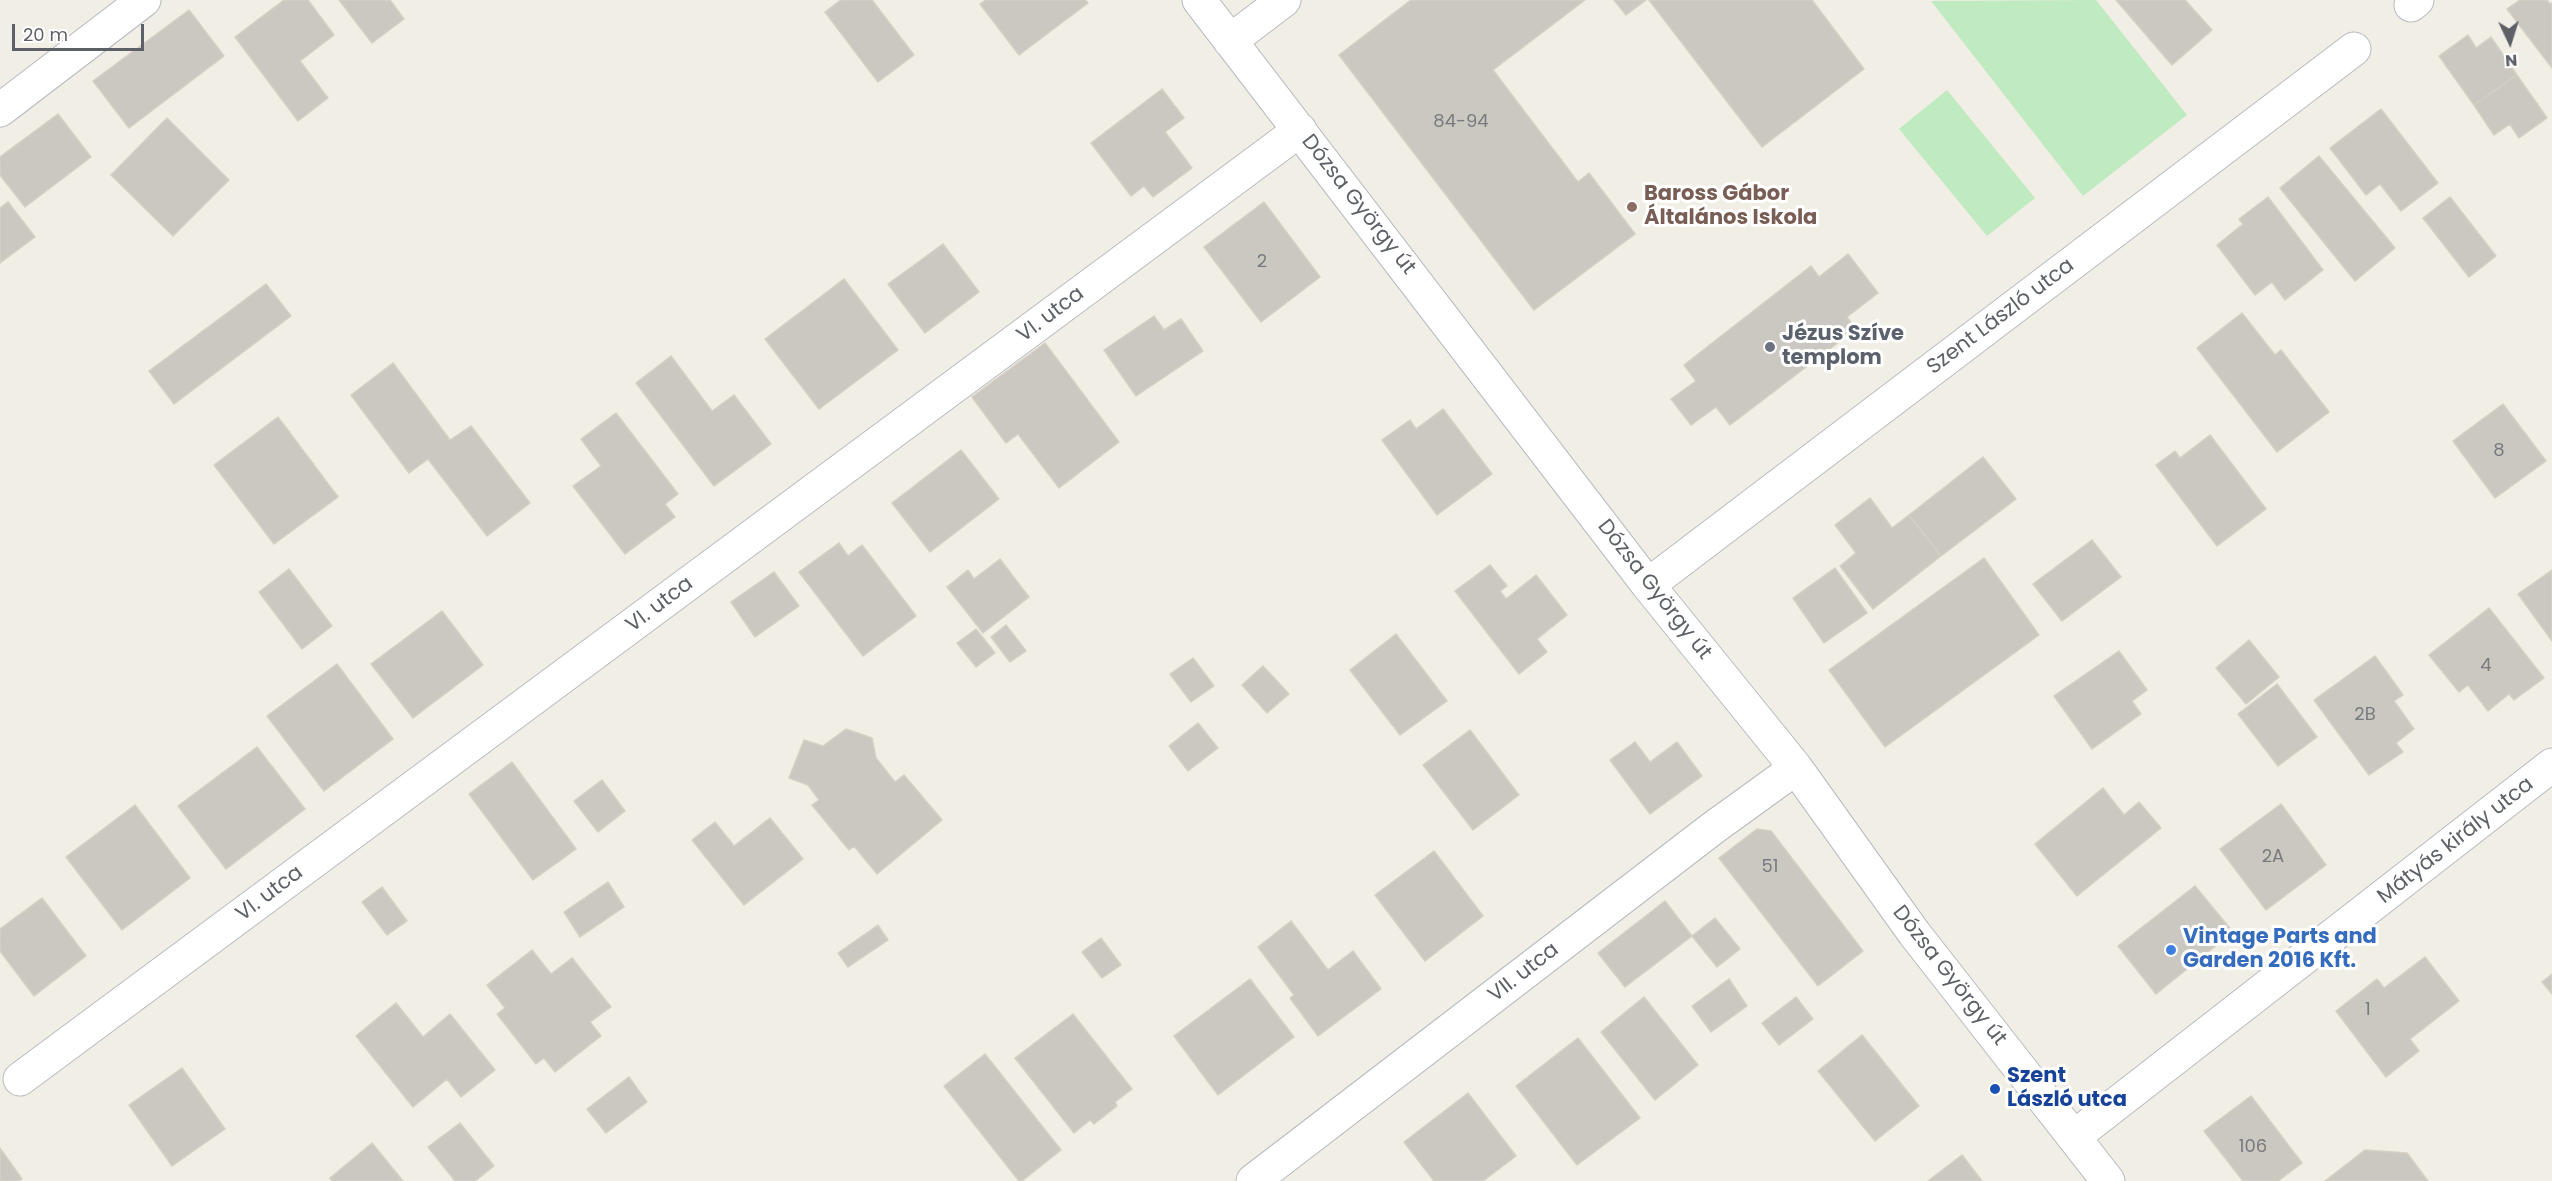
<!DOCTYPE html>
<meta charset="utf-8">
<style>
body{margin:0}
#map{position:relative;width:2552px;height:1181px;overflow:hidden;background:#f0eee5;font-family:Poppins,sans-serif}
canvas{display:block}
.north{position:absolute;left:2480px;top:12px;width:60px;height:60px;-webkit-text-stroke:4px #fff;paint-order:stroke;rotate:176deg;font-size:16px;font-weight:700;line-height:24px;text-align:center;color:#5d6167}
.north::after{content:'';display:block;margin:auto;width:21px;height:27px;background:#5d6167;clip-path:polygon(50% 0,100% 100%,50% 72%,0 100%)}
.scale{position:absolute;left:12px;top:24px;width:132px;height:27px;box-sizing:border-box;border:3px solid #5d6167;border-top:0;padding-left:8px;font-size:18px;line-height:21px;white-space:nowrap;color:#5d6167;-webkit-text-stroke:4px #fff;paint-order:stroke}
</style>
<div id="map">
<canvas width="2552" height="1181"></canvas>
<div class="north">N</div>
<div class="scale">20 m</div>
</div>
<script>
const c = document.querySelector('canvas').getContext('2d');
c.lineJoin = 'round';
function paint(path, color) {
  c.fillStyle = color;
  c.fill(path, 'evenodd');
}
function toPath(rows) {
  const path = new Path2D();
  for (const r of rows) {
    path.moveTo(r[0], r[1]);
    for (let i = 2; i < r.length; i += 2) path.lineTo(r[i], r[i + 1]);
  }
  return path;
}
function strokePath(path, color, width, dash) {
  c.strokeStyle = color;
  c.lineWidth = width;
  c.lineCap = dash ? 'butt' : 'round';
  c.setLineDash(dash || []);
  c.stroke(path);
}
function drawText(font, color, halo, rows, align = 'center') {
  c.font = font + ' Poppins,sans-serif';
  c.lineWidth = 6;
  c.setLineDash([]);
  c.textBaseline = 'middle';
  c.strokeStyle = halo;
  c.fillStyle = color;
  for (const [text, x, y, turn = 0] of rows) {
    c.save();
    c.translate(x, y);
    c.rotate((+turn || 0) * Math.PI / 180);
    c.textAlign = isNaN(turn) ? turn : align;
    if (halo) c.strokeText(text, 0, 0);
    c.fillText(text, 0, 0);
    c.restore();
  }
}
paint(toPath([
 [2096,0,2187,115,2083,196,1931,1],
 [1947,90,2035,198,1987,236,1899,129]
]), '#c0eac0');
const building = toPath([
 [284,0,308,0,334,35,300,61,328,98,298,121,235,37,284,0],
 [339,0,390,0,404,19,372,43,339,0],
 [841,0,872,0,914,55,878,82,825,12,841,0],
 [986,0,1085,0,1088,3,1019,55,980,4,986,0],
 [1411,0,1585,0,1493,70,1578,182,1589,173,1635,234,1534,310,1339,55,1411,0],
 [1614,0,1646,0,1626,15,1614,0],
 [1649,0,1812,0,1864,69,1762,147,1649,0],
 [2116,0,2185,0,2212,30,2172,65,2116,0],
 [2520,0,2547,0,2550,4,2552,3,2552,68,2507,9,2520,0],
 [189,10,224,56,129,128,93,81,189,10],
 [2468,35,2476,48,2491,37,2517,75,2474,105,2439,56,2468,35],
 [2517,75,2547,118,2519,138,2510,124,2494,135,2474,105,2517,75],
 [1162,89,1184,118,1165,132,1192,168,1153,197,1144,186,1131,196,1091,143,1162,89],
 [2381,109,2438,183,2401,211,2380,184,2366,195,2330,148,2381,109],
 [58,114,91,157,25,207,0,175,0,157,58,114],
 [167,118,229,180,173,236,111,175,167,118],
 [2319,156,2395,248,2355,281,2280,188,2319,156],
 [2268,197,2323,270,2285,300,2272,282,2255,295,2217,245,2243,224,2239,219,2268,197],
 [2450,197,2496,256,2469,277,2423,218,2450,197],
 [8,202,35,237,0,263,0,208,8,202],
 [1264,202,1320,277,1261,322,1204,247,1264,202],
 [943,244,979,292,925,333,888,284,943,244],
 [1848,254,1878,293,1847,317,1856,329,1730,425,1716,407,1691,425,1671,399,1696,381,1684,365,1811,266,1819,277,1848,254],
 [844,279,898,350,819,409,765,339,844,279],
 [266,284,291,316,174,404,149,371,266,284],
 [2242,313,2275,355,2281,350,2329,412,2277,452,2197,348,2242,313],
 [1154,316,1164,330,1181,319,1203,351,1136,396,1104,350,1154,316],
 [1045,343,1119,442,1059,488,1018,434,1006,443,972,397,1045,343],
 [671,356,712,411,734,395,771,444,714,486,636,383,671,356],
 [393,363,450,440,471,426,530,503,487,536,428,459,409,473,351,395,393,363],
 [2503,404,2546,461,2495,498,2453,441,2503,404],
 [1443,409,1492,474,1437,515,1382,440,1410,420,1416,429,1443,409],
 [616,413,678,494,665,504,675,517,625,554,573,486,601,466,581,439,616,413],
 [278,417,338,497,274,544,214,465,278,417],
 [2210,435,2266,509,2217,546,2156,465,2175,451,2180,458,2210,435],
 [961,450,999,499,930,552,892,503,961,450],
 [1983,457,2016,499,1941,556,1909,515,1983,457],
 [1870,498,1892,528,1909,515,1941,556,1873,609,1840,566,1856,553,1835,525,1870,498],
 [2092,540,2121,577,2062,621,2033,584,2092,540],
 [839,543,848,556,862,545,916,616,863,656,799,572,839,543],
 [1984,558,2039,635,1885,747,1829,670,1984,558],
 [1000,559,1029,597,983,633,947,587,968,570,974,579,1000,559],
 [1490,565,1507,586,1500,591,1506,599,1536,575,1567,615,1537,639,1547,652,1519,674,1455,591,1490,565],
 [1835,568,1867,613,1824,643,1793,598,1835,568],
 [289,569,332,626,302,649,259,592,289,569],
 [2552,570,2552,641,2518,594,2552,570],
 [774,572,799,606,755,637,731,602,774,572],
 [2489,608,2544,678,2514,700,2509,694,2488,711,2468,685,2459,692,2429,655,2489,608],
 [442,611,483,665,413,718,371,664,442,611],
 [1006,625,1026,651,1010,662,991,637,1006,625],
 [976,629,995,653,976,667,957,643,976,629],
 [1396,634,1447,701,1400,735,1350,670,1396,634],
 [2249,640,2279,677,2246,704,2216,668,2249,640],
 [2119,651,2147,690,2132,701,2141,714,2092,749,2054,696,2119,651],
 [2375,656,2403,695,2394,701,2414,729,2396,743,2403,752,2369,775,2314,700,2375,656],
 [1193,658,1214,686,1191,702,1170,674,1193,658],
 [337,664,393,739,324,791,267,716,337,664],
 [1263,666,1289,694,1267,713,1242,685,1263,666],
 [2277,684,2317,737,2278,766,2238,714,2277,684],
 [1198,723,1218,748,1188,771,1169,746,1198,723],
 [846,729,872,738,876,758,895,782,904,775,942,820,877,874,854,846,849,850,812,805,819,800,808,785,789,778,804,740,823,746,846,729],
 [1470,730,1519,795,1473,830,1423,765,1470,730],
 [1635,742,1650,762,1677,742,1702,776,1650,814,1610,760,1635,742],
 [257,747,305,809,226,869,178,806,257,747],
 [512,762,576,849,533,880,469,794,512,762],
 [602,780,625,811,598,832,574,801,602,780],
 [2103,788,2124,815,2139,802,2161,828,2077,896,2035,844,2103,788],
 [2281,804,2326,865,2266,910,2220,849,2281,804],
 [135,805,190,878,122,930,66,857,135,805],
 [770,818,803,859,744,905,692,840,715,822,734,846,770,818],
 [1757,829,1771,831,1863,951,1818,986,1719,858,1757,829],
 [1434,851,1483,916,1425,961,1375,895,1434,851],
 [608,882,624,907,580,937,564,912,608,882],
 [2195,886,2233,932,2156,994,2118,946,2195,886],
 [382,887,407,921,387,935,362,902,382,887],
 [42,898,86,956,34,996,0,951,0,929,42,898],
 [1665,901,1692,936,1625,987,1598,953,1665,901],
 [1715,918,1740,949,1717,967,1692,936,1715,918],
 [1291,921,1328,970,1353,951,1381,989,1318,1036,1290,998,1294,995,1258,947,1291,921],
 [878,925,888,940,848,967,838,953,878,925],
 [1101,938,1121,965,1102,978,1082,952,1101,938],
 [532,950,551,974,572,958,611,1007,590,1022,601,1036,555,1072,544,1058,536,1064,497,1014,505,1008,487,985,532,950],
 [2425,957,2459,1001,2410,1039,2419,1051,2386,1077,2336,1011,2377,979,2384,988,2425,957],
 [2552,974,2552,994,2542,982,2552,974],
 [1250,979,1294,1037,1218,1095,1174,1036,1250,979],
 [1729,979,1747,1006,1711,1032,1692,1006,1729,979],
 [1644,997,1698,1065,1655,1100,1601,1032,1644,997],
 [1796,997,1813,1019,1779,1045,1762,1023,1796,997],
 [396,1003,423,1037,450,1014,495,1070,461,1097,447,1079,413,1107,356,1036,396,1003],
 [1073,1014,1132,1089,1115,1102,1117,1106,1094,1124,1090,1120,1074,1133,1015,1058,1073,1014],
 [1862,1035,1919,1106,1875,1141,1818,1071,1862,1035],
 [1578,1038,1640,1118,1577,1165,1516,1086,1578,1038],
 [985,1054,1061,1150,1022,1181,1019,1181,944,1086,985,1054],
 [182,1068,225,1129,172,1166,129,1105,182,1068],
 [629,1077,647,1102,606,1133,587,1109,629,1077],
 [1468,1093,1516,1156,1483,1181,1434,1181,1404,1142,1468,1093],
 [2251,1096,2302,1163,2278,1181,2243,1181,2204,1131,2251,1096],
 [460,1123,494,1166,475,1181,455,1181,428,1147,460,1123],
 [372,1143,403,1181,332,1181,330,1178,372,1143],
 [0,1148,22,1179,18,1181,0,1181,0,1148],
 [2365,1150,2407,1153,2428,1181,2325,1181,2365,1150],
 [1962,1155,1982,1181,1928,1181,1962,1155]
]);
paint(building, '#cbc8c2');
strokePath(building, '#d6cfc3', 1.5);
const minor = toPath([
 [1199,0,1648,585,1796,768,1914,933,2108,1181],
 [2411,5,2417,0],
 [1230,41,1284,0],
 [0,110,144,0],
 [1648,585,2354,49],
 [20,1079,1300,130],
 [2075,1136,2552,765],
 [1253,1181,1713,828,1796,768]
]);
strokePath(minor, '#b7bbc0', 35);
strokePath(minor, '#fff', 33);
for (const [x, y, r, color] of [
 [1632,207,6,"#8d6e63"],
 [1770,347,6,"#6b7280"],
 [2171,950,6,"#3f7fe0"],
 [1995,1089,6,"#1a4fb4"]
]) {
  const dot = new Path2D();
  dot.arc(x, y, r, 0, 2 * Math.PI);
  c.fillStyle = color;
  c.fill(dot);
  strokePath(dot, '#fff', 2);
}
drawText('18px', '#787b7e', null, [
 ["84-94",1461,122],
 ["2",1262,262],
 ["8",2499,451],
 ["4",2486,666],
 ["2B",2365,715],
 ["2A",2273,857],
 ["51",1770,867],
 ["1",2368,1010],
 ["106",2253,1147]
]);
drawText('bold 21px', '#785e54', '#fff', [
 ["Baross Gábor",1644,195],
 ["Általános Iskola",1644,219]
], 'left');
drawText('21px', '#5d6167', '#fff', [
 ["Dózsa György út",1358,205,52],
 ["VI. utca",1051,315,-37],
 ["Szent László utca",2001,317,-37],
 ["Dózsa György út",1654,590,52],
 ["VI. utca",660,605,-37],
 ["Mátyás király utca",2456,841,-38],
 ["VI. utca",270,894,-37],
 ["VII. utca",1524,973,-38],
 ["Dózsa György út",1949,976,52]
]);
drawText('bold 21px', '#5b616d', '#fff', [
 ["Jézus Szíve",1782,335],
 ["templom",1782,359]
], 'left');
drawText('bold 21px', '#366cbe', '#fff', [
 ["Vintage Parts and",2183,938],
 ["Garden 2016 Kft.",2183,962]
], 'left');
drawText('bold 21px', '#164399', '#fff', [
 ["Szent",2007,1077],
 ["László utca",2007,1101]
], 'left');
</script>
